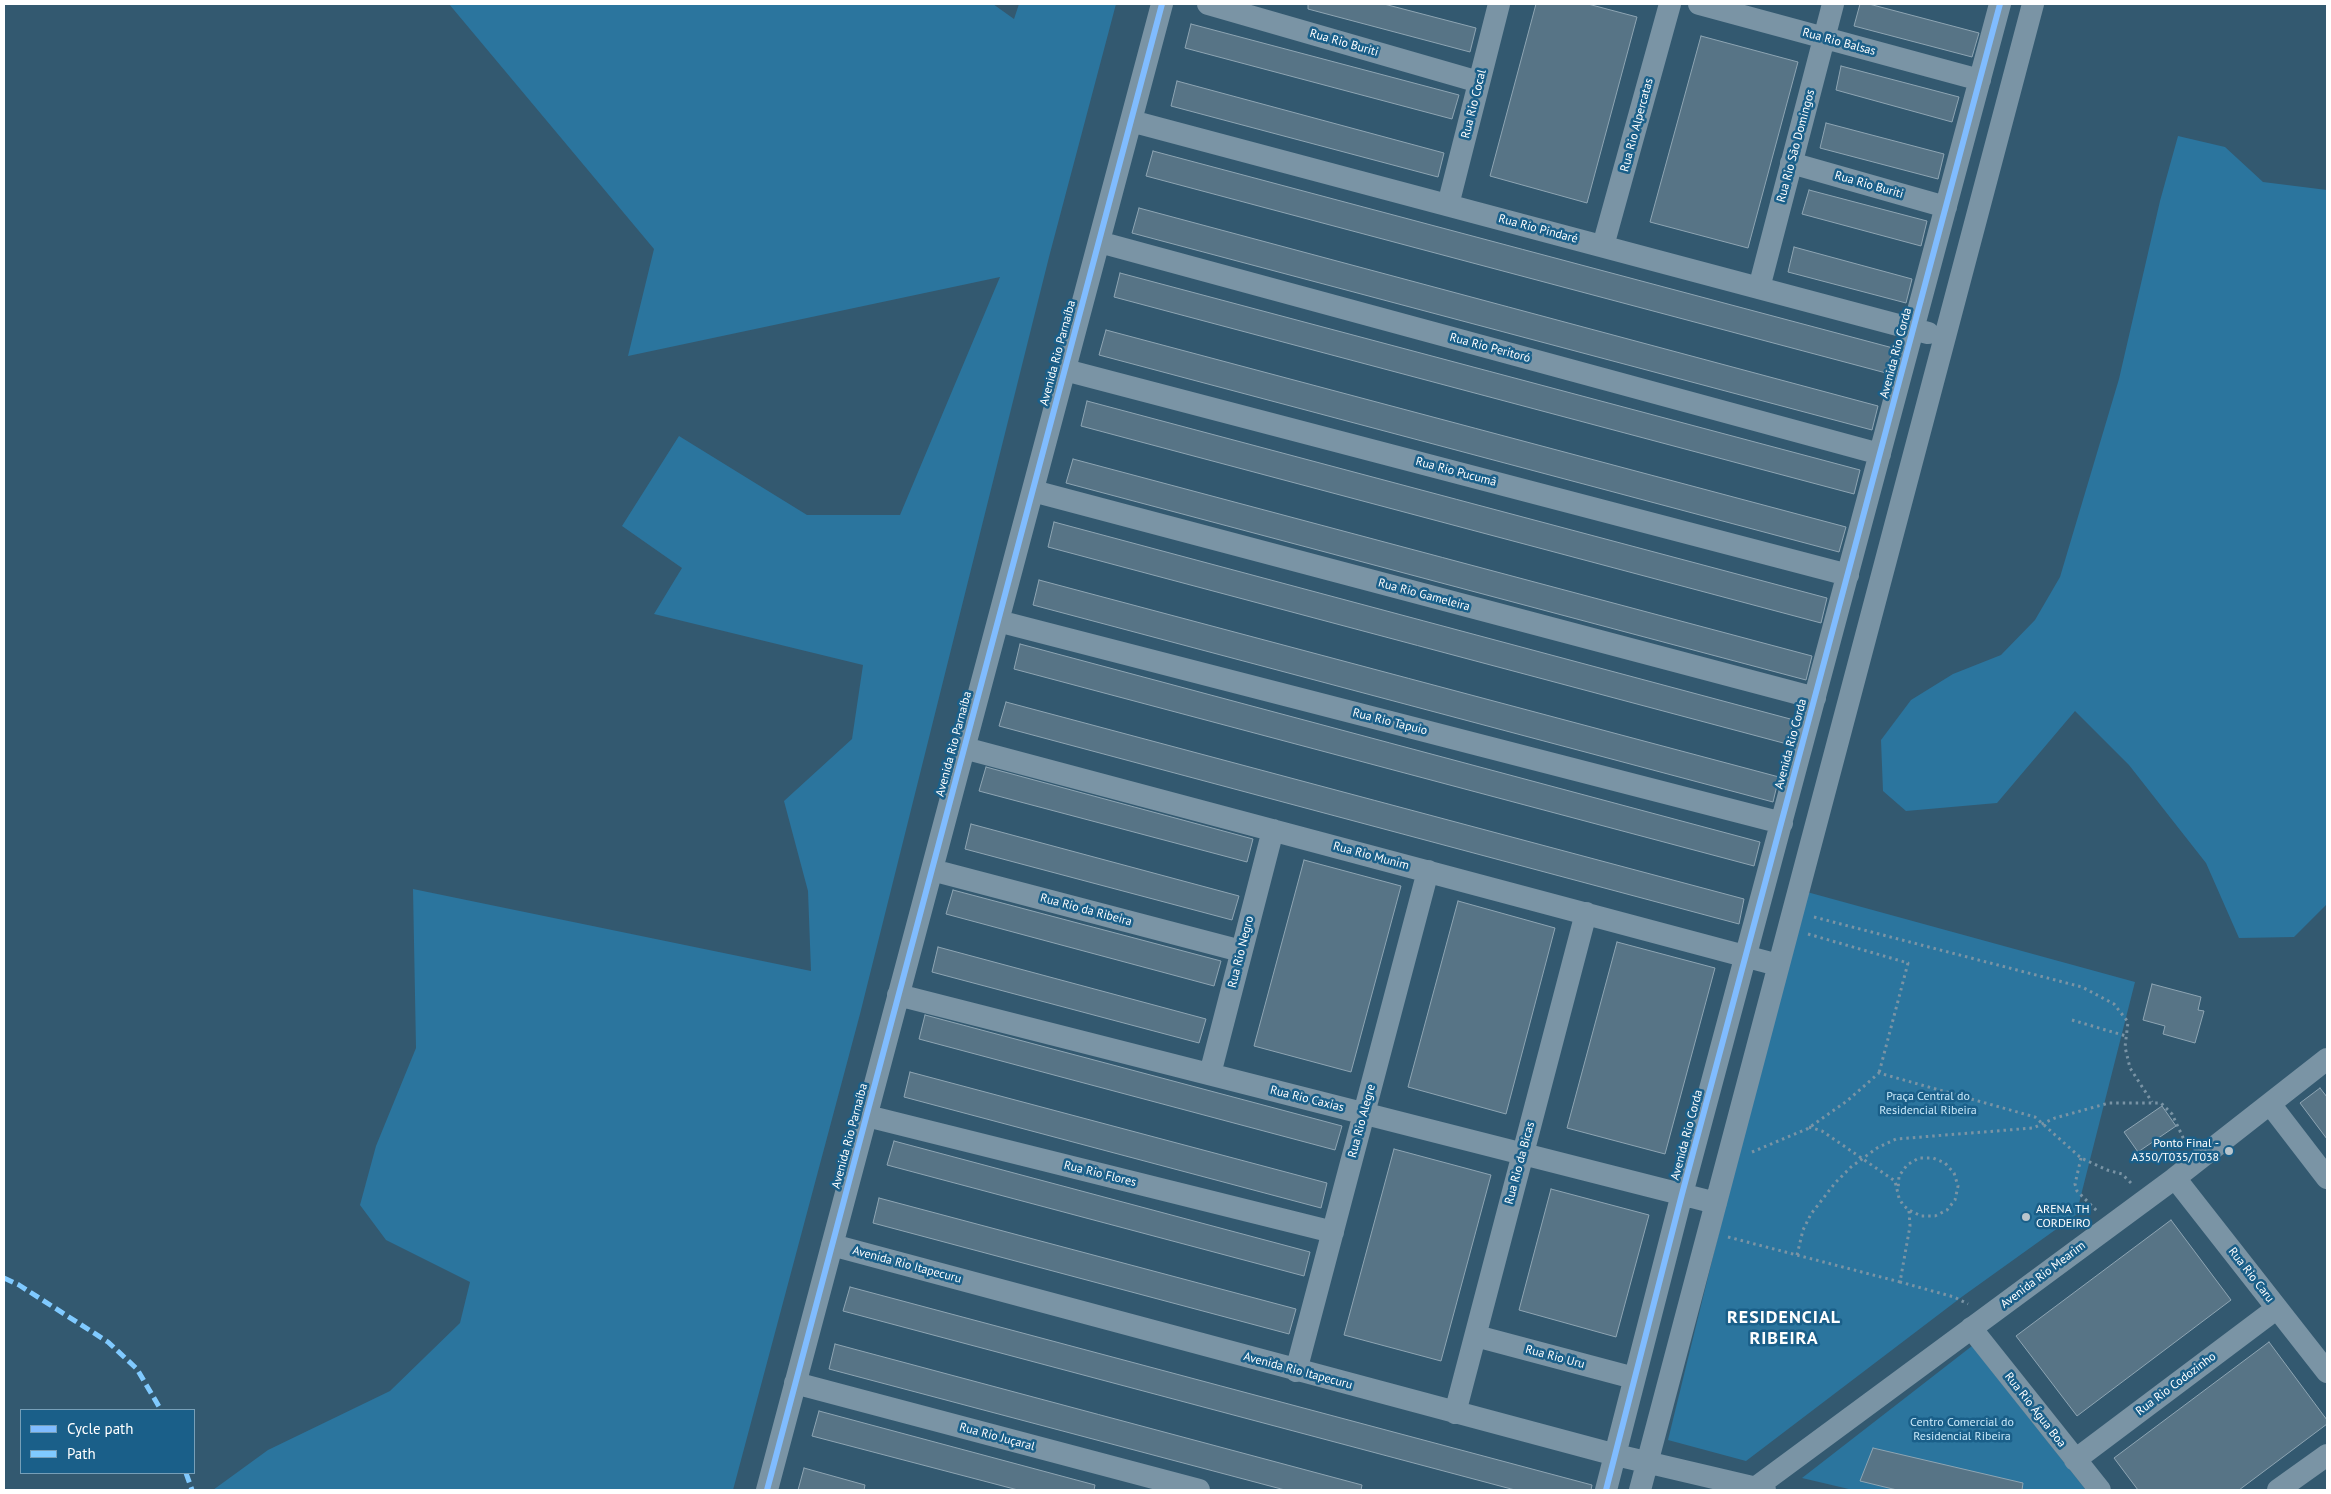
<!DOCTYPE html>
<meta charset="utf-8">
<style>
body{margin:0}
#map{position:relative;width:2331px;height:1494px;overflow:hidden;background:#335970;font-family:"PT Sans",sans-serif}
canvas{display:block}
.frame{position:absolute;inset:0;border:5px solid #fff;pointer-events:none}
.legend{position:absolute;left:20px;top:1409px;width:175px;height:65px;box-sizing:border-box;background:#1a5f89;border:1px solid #769fb8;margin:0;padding:6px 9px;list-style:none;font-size:15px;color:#fff}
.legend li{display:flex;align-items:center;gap:10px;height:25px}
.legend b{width:25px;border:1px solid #769fb8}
</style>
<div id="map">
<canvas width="2331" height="1494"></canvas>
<div class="frame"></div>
<ul class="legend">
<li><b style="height:6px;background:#80bcff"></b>Cycle path</li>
<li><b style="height:6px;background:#80caff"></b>Path</li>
</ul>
</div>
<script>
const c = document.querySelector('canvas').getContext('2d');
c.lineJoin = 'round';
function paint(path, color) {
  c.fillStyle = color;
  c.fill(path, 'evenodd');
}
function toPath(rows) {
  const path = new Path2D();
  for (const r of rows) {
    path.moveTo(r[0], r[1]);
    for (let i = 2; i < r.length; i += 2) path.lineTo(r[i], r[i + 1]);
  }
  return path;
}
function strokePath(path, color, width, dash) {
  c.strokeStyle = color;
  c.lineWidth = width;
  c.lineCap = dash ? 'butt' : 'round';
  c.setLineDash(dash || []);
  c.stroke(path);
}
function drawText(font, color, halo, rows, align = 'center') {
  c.font = font + ' "PT Sans",sans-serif';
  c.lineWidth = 5;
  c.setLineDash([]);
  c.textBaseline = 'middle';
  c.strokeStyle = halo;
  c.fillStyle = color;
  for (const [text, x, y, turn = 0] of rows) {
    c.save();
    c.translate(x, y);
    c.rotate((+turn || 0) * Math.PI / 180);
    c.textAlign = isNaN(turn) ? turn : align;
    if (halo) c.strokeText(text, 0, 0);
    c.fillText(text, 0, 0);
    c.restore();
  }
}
paint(toPath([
 [449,4,993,4,1014,19,1019,4,1116,4,1049,257,860,1014,733,1490,213,1490,268,1450,390,1391,460,1323,470,1282,386,1240,360,1205,376,1146,416,1048,413,889,811,971,808,891,784,801,852,739,863,665,654,614,682,568,622,526,679,436,807,515,900,515,1000,277,628,356,654,249],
 [2178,136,2225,147,2263,182,2327,190,2327,904,2294,937,2239,938,2206,863,2129,765,2075,711,1997,803,1906,811,1883,791,1881,740,1911,700,1953,674,2001,655,2035,620,2060,577,2119,379,2160,201],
 [1807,892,2135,982,2076,1215,1963,1296,1746,1461,1668,1440,1720,1228],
 [1972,1346,2086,1490,1853,1490,1802,1478]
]), '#2b759e');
const building = toPath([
 [1308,4,1384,4,1476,28,1470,52,1308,9,1308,4],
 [1536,4,1588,4,1637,17,1587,203,1490,176,1536,4],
 [1860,4,1869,4,1979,33,1972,57,1854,26,1860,4],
 [1191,24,1459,95,1452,119,1185,48,1191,24],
 [1701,36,1798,62,1748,248,1650,222,1701,36],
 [1841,66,1959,97,1952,122,1836,90,1841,66],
 [1177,81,1444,153,1438,177,1171,106,1177,81],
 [1826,123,1944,154,1938,179,1820,148,1826,123],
 [1153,151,1893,348,1886,373,1146,176,1153,151],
 [1809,190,1927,221,1921,246,1802,214,1809,190],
 [1139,208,1878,406,1872,430,1132,233,1139,208],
 [1794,247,1912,279,1906,303,1788,272,1794,247],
 [1120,273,1860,470,1854,494,1114,297,1120,273],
 [1106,330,1846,527,1839,552,1099,355,1106,330],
 [1087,401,1827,598,1821,623,1081,426,1087,401],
 [1073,459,1812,656,1806,680,1066,483,1073,459],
 [1054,522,1794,720,1787,744,1048,547,1054,522],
 [1039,580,1779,777,1773,802,1033,605,1039,580],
 [1020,644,1760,842,1754,866,1014,669,1020,644],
 [1006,702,1744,899,1739,924,999,726,1006,702],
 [986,767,1253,839,1247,862,979,791,986,767],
 [971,824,1239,896,1232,920,965,849,971,824],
 [1304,860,1401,886,1351,1072,1254,1046,1304,860],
 [953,890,1221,961,1214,986,946,914,953,890],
 [1458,901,1555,928,1506,1114,1408,1087,1458,901],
 [1617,942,1715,968,1665,1154,1567,1128,1617,942],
 [938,947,1206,1019,1199,1043,932,972,938,947],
 [2152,984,2201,997,2198,1010,2204,1011,2195,1043,2163,1034,2165,1026,2143,1020,2152,984],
 [925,1015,1342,1126,1335,1150,919,1039,925,1015],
 [910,1072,1327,1183,1321,1208,904,1097,910,1072],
 [2320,1088,2327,1097,2327,1139,2300,1103,2320,1088],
 [2162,1106,2176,1126,2138,1152,2124,1132,2162,1106],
 [894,1141,1310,1252,1304,1276,887,1165,894,1141],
 [1394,1149,1491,1175,1441,1361,1344,1335,1394,1149],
 [1551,1189,1649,1215,1616,1337,1519,1310,1551,1189],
 [879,1198,1296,1309,1289,1334,873,1223,879,1198],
 [2171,1220,2231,1300,2077,1416,2016,1336,2171,1220],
 [850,1287,1592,1485,1591,1490,1515,1490,843,1311,850,1287],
 [2269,1342,2327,1420,2327,1424,2239,1490,2138,1490,2114,1458,2269,1342],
 [835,1344,1362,1485,1361,1490,1285,1490,829,1369,835,1344],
 [819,1411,1095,1485,1094,1490,1018,1490,812,1436,819,1411],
 [1873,1448,2023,1483,2022,1490,1897,1490,1860,1481,1873,1448],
 [804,1468,865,1485,864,1490,798,1490,804,1468]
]);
paint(building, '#577486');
strokePath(building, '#8ea5b3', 1);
strokePath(toPath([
 [1814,917,2082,987,2114,1004,2128,1022,2125,1047,2130,1068,2152,1102],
 [1808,934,1908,963,1879,1073],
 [2072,1020,2126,1036],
 [1809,1127,1822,1131,1895,1181,1899,1198,1903,1205,1909,1210,1921,1216,1935,1216,1947,1210,1955,1200,1958,1186,1954,1173,1945,1163,1933,1158,1919,1158,1907,1165,1899,1176,1898,1190],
 [1752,1152,1807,1129,1847,1101,1879,1073,2035,1117,2081,1158,2107,1170,2122,1174,2132,1184],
 [2081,1158,2075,1184,2077,1191,2097,1211],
 [1909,1211,1910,1226,1900,1282,1954,1297,1968,1304],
 [1728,1237,1900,1282],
 [1797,1255,1803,1230,1811,1214,1835,1183,1851,1167,1877,1148,1896,1139,2033,1128,2055,1118,2109,1103,2161,1103,2172,1114,2186,1144]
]), '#7a94a5', 3, [2.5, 4]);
strokePath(toPath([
 [1208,4,1479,82],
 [1699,4,1980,80],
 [1131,121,1928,333],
 [1791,163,1946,207],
 [1448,205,1499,4],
 [1099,242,1880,454],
 [1603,246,1670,4],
 [1759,288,1833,4],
 [1065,370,1848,575],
 [1033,491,1815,698],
 [998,621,1782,823],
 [964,748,1778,965],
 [932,870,1241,951],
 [898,995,1716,1203],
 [1210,1074,1273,830],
 [2270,1104,2327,1178],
 [867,1116,1333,1232],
 [2175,1178,2327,1372],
 [832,1245,1616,1455,1765,1490],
 [1971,1328,2100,1490],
 [1476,1336,1634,1378],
 [1296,1371,1428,871],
 [795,1383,1199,1490],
 [1455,1413,1586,913],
 [2075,1460,2276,1309],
 [1755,1488,2175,1178,2327,1059],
 [767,1490,1162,4],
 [1606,1490,1682,1194,2000,4],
 [1640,1490,2033,4],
 [2278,1490,2327,1455]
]), '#7a94a5', 22);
strokePath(toPath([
 [4,1278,19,1285,108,1342,137,1369,161,1410],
 [186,1473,192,1490]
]), '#80caff', 5, [10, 5]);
strokePath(toPath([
 [767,1490,1162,4],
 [1606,1490,1682,1194,2000,4]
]), '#80bcff', 6);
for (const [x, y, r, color] of [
 [2229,1151,5,"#b8c5cd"],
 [2026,1217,5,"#b8c5cd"]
]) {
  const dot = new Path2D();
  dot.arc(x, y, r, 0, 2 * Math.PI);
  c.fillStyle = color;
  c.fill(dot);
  strokePath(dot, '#1a5f89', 2);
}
drawText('12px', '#fff', '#1a5f89', [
 ["Rua Rio Balsas",1839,42,15],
 ["Rua Rio Buriti",1344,43,16],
 ["Rua Rio Cocal",1474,104,-76],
 ["Rua Rio Alpercatas",1637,125,-75],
 ["Rua Rio São Domingos",1796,146,-75],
 ["Rua Rio Buriti",1869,185,16],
 ["Rua Rio Pindaré",1538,229,15],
 ["Rua Rio Peritoró",1490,348,15],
 ["Avenida Rio Parnaíba",1058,353,-75],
 ["Avenida Rio Corda",1896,353,-75],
 ["Rua Rio Pucumã",1456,472,15],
 ["Rua Rio Gameleira",1424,595,15],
 ["Rua Rio Tapuio",1390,722,14],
 ["Avenida Rio Parnaíba",954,744,-75],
 ["Avenida Rio Corda",1791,744,-75],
 ["Rua Rio Munim",1371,856,15],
 ["Rua Rio da Ribeira",1086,910,15],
 ["Rua Rio Negro",1241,952,-76],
 ["Rua Rio Caxias",1307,1099,14],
 ["Rua Rio Alegre",1362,1121,-75],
 ["Avenida Rio Corda",1687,1135,-75],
 ["Avenida Rio Parnaíba",850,1136,-75],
 ["Rua Rio da Bicas",1520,1163,-75],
 ["Rua Rio Flores",1100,1174,14],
 ["Avenida Rio Itapecuru",907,1265,15],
 ["Avenida Rio Mearim",2043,1275,-37],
 ["Rua Rio Caru",2251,1275,52],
 ["Rua Rio Uru",1555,1357,15],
 ["Avenida Rio Itapecuru",1298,1371,15],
 ["Rua Rio Codozinho",2176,1384,-37],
 ["Rua Rio Água Boa",2035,1410,52],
 ["Rua Rio Juçaral",997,1437,15]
]);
drawText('12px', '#c8e8f9', '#1a5f89', [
 ["Praça Central do",1928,1097],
 ["Residencial Ribeira",1928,1111],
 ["Centro Comercial do",1962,1423],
 ["Residencial Ribeira",1962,1437]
]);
drawText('12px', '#fff', '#1a5f89', [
 ["Ponto Final -",2219,1144],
 ["A350/T035/T038",2219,1158],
 ["ARENA TH",2036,1210,"left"],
 ["CORDEIRO",2036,1224,"left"]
], 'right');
c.letterSpacing = '1px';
drawText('bold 18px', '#fff', '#1a5f89', [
 ["RESIDENCIAL",1784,1318],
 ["RIBEIRA",1784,1339]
]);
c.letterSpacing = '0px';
</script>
